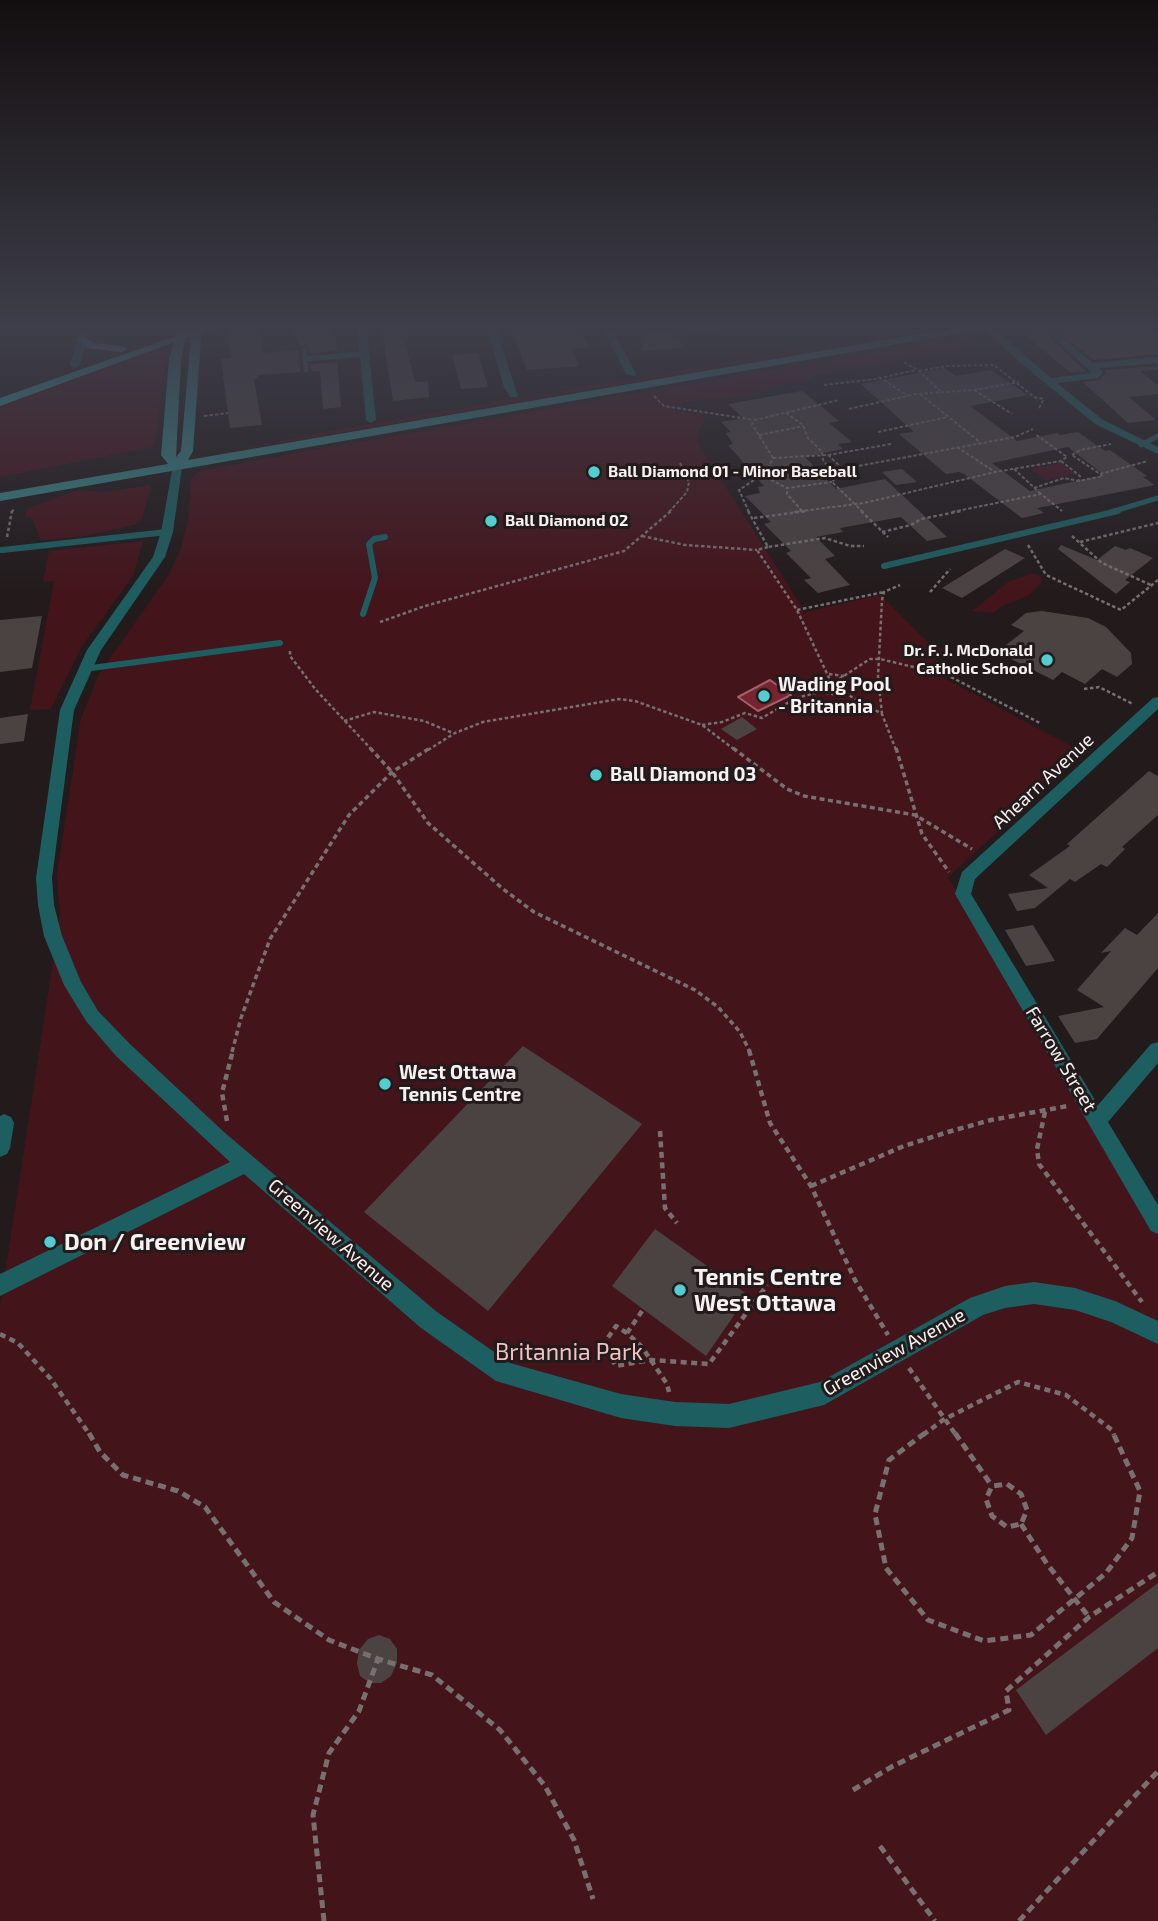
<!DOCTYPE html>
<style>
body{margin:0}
canvas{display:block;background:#221a1b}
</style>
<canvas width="1158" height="1921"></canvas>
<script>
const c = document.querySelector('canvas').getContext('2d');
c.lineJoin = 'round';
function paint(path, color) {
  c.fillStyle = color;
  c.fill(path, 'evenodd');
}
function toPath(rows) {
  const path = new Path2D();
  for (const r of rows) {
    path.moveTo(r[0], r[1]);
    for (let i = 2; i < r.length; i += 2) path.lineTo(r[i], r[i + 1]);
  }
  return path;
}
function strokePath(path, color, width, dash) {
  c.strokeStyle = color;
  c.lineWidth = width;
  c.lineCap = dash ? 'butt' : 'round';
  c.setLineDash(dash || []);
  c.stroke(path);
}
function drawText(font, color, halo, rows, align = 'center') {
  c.font = font + ' "Exo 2",sans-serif';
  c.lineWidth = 6;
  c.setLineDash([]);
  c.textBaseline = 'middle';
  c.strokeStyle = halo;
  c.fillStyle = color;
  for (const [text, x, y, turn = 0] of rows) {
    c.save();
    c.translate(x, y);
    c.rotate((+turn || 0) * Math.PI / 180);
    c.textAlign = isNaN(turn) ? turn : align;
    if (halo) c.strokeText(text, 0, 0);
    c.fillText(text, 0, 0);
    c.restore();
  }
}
paint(toPath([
 [943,325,963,325,211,455,335,430],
 [967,336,976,340,951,352,920,355,813,376,804,382,782,384,731,398,700,399,673,405,677,411,703,414,704,423,699,430,697,442,802,607,803,613,880,595,928,642,946,651,927,669,1084,753,948,877,1158,1228,1158,1921,0,1921,0,1307,60,916,57,875,81,718,99,674,168,576,180,551,188,521,191,479,199,471,325,448],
 [159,349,166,352,155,444,152,447,0,477,0,407],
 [1061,463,1076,474,1046,480,1031,469],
 [151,485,142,520,134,525,84,536,41,540,32,518,24,516,29,508,77,490,103,492],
 [143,541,133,576,82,646,51,709,30,710,54,581,43,582,49,551],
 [1034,573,1041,577,1042,582,1030,595,1002,606,993,613,972,611,1008,582]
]), '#44141b');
const water = toPath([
 [770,680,791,695,758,711,738,697,770,680]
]);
paint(water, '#782330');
strokePath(water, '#9e616a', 2);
paint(toPath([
 [262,325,261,353,299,350,301,372,258,375,258,378,254,379,262,425,230,428,221,359,232,358,228,341,230,326],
 [290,325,328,325,336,339,337,351,310,353,307,345,300,346],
 [381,325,406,325,409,340,405,340,415,382,428,381,429,397,393,401],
 [509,325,578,325,589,347,572,349,579,366,527,370],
 [1064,325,1145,325,1158,334,1158,354,1094,360,1057,332,1052,335,1051,339,1086,371,1071,373,1019,330],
 [675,332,684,347,641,351,644,341,641,334],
 [478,353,488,387,461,389,452,355],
 [337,362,341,407,323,409,320,371,311,371,311,364],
 [1158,366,1158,370,1140,371,1158,386,1158,394,1129,397,1156,420,1128,423,1083,382,1100,380,1106,373,1104,370],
 [944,368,956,376,991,370,1028,395,970,406,1017,441,1057,433,1060,435,1078,432,1105,451,1110,450,1147,476,1143,477,1155,485,1037,508,1044,513,1022,518,964,474,959,472,946,474,899,434,914,432,861,384],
 [1068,447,1104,475,1030,491,992,463],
 [802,391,839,421,829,423,852,442,838,444,843,449,805,457,836,489,885,479,947,537,927,541,901,517,840,528,843,532,816,537,835,556,825,559,850,585,818,593,804,580,811,578,786,553,791,551,764,524,771,522,745,496,760,493,758,487,764,486,728,445,733,444,726,433,731,432,721,422,743,418,728,404],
 [902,469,917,482,896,485,882,472],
 [1061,545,1097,560,1115,546,1126,550,1130,548,1153,558,1125,580,1130,582,1116,594,1058,549],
 [1005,549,1025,558,962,598,942,588],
 [1042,611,1088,618,1106,627,1131,653,1132,664,1117,677,1102,669,1085,684,1062,672,1053,680,997,652,1024,631,1011,625,1026,613],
 [42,616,32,668,0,672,0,620],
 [28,714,24,741,0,744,0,718],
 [742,717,757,729,737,740,721,729],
 [1149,771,1158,776,1158,815,1122,847,1125,849,1107,867,1101,864,1075,882,1070,879,1035,908,1017,911,1008,894,1048,888,1029,875,1070,846,1067,844],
 [1158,913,1158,968,1097,1039,1075,1043,1058,1016,1104,1007,1077,990,1111,951,1101,953,1125,928,1137,935],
 [1033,925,1055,961,1026,966,1005,930],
 [523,1046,642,1124,488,1311,364,1212],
 [655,1229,748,1295,706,1356,612,1286],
 [1158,1583,1158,1648,1046,1735,1016,1690],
 [379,1635,390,1639,397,1649,397,1663,391,1676,381,1683,370,1683,360,1676,357,1664,359,1650,368,1639]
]), '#4b4242');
strokePath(toPath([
 [904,362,919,371,940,391],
 [919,371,947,366,994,365,1034,397,1044,399],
 [879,377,908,396],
 [824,385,876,379,916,370],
 [974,390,1012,414],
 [920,394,981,443],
 [654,396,664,406,755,420],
 [1039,408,1044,399],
 [849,409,916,394,974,390,1019,382],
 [786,413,803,425,808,438,822,452,823,460,836,477],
 [204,416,228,413],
 [878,432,948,417],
 [759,435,804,426],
 [957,447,995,472],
 [828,455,842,468],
 [1072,455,1080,450,1111,444],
 [773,458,752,424,755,420,839,400],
 [773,458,828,455,891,444],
 [1061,461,1080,476,1079,481],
 [1014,469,1041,494],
 [1100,474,1148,461],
 [761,475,787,488],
 [1034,488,1064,478,1079,481,1103,476,1072,455],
 [802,511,787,494,787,488,832,482],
 [11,512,15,509],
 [669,512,687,492,689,482,680,463],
 [749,512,739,490,766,472,773,458],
 [794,512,864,503,995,472,1061,461,1067,457,1035,434],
 [863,512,832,482,842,469,1015,437,1033,429],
 [952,512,1041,494,1062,511]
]), '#776f70', 2, [3.5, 2]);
strokePath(toPath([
 [748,511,768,547,825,538,850,546,864,546],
 [861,511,888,537],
 [754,518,807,511],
 [882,532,911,525,921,519,961,511],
 [642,536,685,545,757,550],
 [1072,536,1102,563,1151,585],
 [7,537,12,511],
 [1080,542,1158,523],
 [1028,545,1046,575,1121,610,1158,580],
 [768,547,757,550,797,610,830,680,850,696,882,714,896,750],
 [930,592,950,569],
 [797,610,884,592],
 [380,622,425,606,624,551,671,511],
 [290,651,290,656,316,690,372,750],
 [829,674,844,676],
 [1084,689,1099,687,1133,704],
 [819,692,870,659,880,659,947,675,1040,723],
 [882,714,878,676,882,600,884,592,900,585],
 [344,721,374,712,424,721,453,733],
 [702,725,722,722,745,713,762,718,796,698,819,692,848,696],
 [428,750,455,733,483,722,619,699,635,701,702,725,735,750]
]), '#776f70', 2.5, [3.5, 2.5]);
strokePath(toPath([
 [370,748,392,772,428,823,503,889,534,912,695,990,718,1007,740,1032,750,1052],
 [733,748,787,789,804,796,915,815,972,849],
 [896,748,922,834,949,872],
 [232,1052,241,1018,270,939,349,815,392,772,430,748]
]), '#776f70', 3.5, [5, 3.5]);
strokePath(toPath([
 [749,1050,770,1123,811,1186,855,1280,888,1335],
 [1045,1112,1037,1149,1039,1164,1142,1302],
 [227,1121,222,1093,233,1050],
 [660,1131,665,1208,677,1223],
 [811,1186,904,1146,948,1132,991,1120,1068,1106],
 [642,1311,627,1333,642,1347,667,1384,669,1392],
 [627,1333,616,1326,603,1345,616,1366,651,1360,709,1364,767,1285],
 [0,1334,18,1343,50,1378,90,1435],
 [909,1368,956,1435],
 [923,1435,943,1420,1018,1382,1066,1395,1112,1430,1114,1435]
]), '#776f70', 4.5, [6, 4.5]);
strokePath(toPath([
 [89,1433,100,1452,123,1475,178,1491,205,1507,274,1602,329,1640,378,1659,432,1675,500,1730,545,1786,574,1840,593,1899],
 [925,1433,889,1460,875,1514,886,1568,928,1620,984,1641,1031,1635,1106,1573,1132,1538,1140,1491,1113,1433],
 [955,1433,992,1486],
 [1007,1484,1021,1494,1027,1510,1021,1524,1007,1527,992,1516,986,1499,992,1486,1007,1484],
 [1021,1524,1047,1564,1089,1617],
 [853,1790,893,1766,1009,1710,1006,1691,1089,1617,1158,1572],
 [880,1846,935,1921],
 [324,1921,313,1815,329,1753,359,1711,378,1659],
 [1019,1921,1158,1771]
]), '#776f70', 5, [8, 5]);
strokePath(toPath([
 [695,329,731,325],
 [304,349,306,370],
 [305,359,364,354],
 [1141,445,1158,436],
 [1111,512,1158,498]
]), '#1d5e60', 5);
strokePath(toPath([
 [2,550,167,532],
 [884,566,1118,511],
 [363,614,375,578,369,544,374,539,385,537],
 [84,669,280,643]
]), '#1d5e60', 6);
paint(toPath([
 [81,325,91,325,80,365,75,368,70,365,81,325],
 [357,325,366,325,376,420,371,423,366,420,357,325],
 [486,325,495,325,518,397,510,397,504,387,486,325],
 [605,325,615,325,612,328,636,374,634,376,626,374,602,328,605,325],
 [981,325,990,325,1051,378,1092,373,1055,339,1053,337,1058,334,1093,363,1158,357,1158,363,1099,368,1103,373,1098,378,1057,383,1103,420,1158,447,1158,454,1095,424,1016,359,981,325],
 [173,465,182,467,173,532,165,557,101,650,74,710,52,878,54,905,62,936,81,982,98,1011,130,1044,225,1133,437,1312,510,1363,621,1394,675,1402,729,1404,820,1382,970,1298,1005,1286,1034,1282,1075,1288,1115,1301,1158,1321,1158,1344,1111,1322,1075,1310,1034,1304,1005,1308,983,1315,824,1405,729,1428,675,1426,621,1418,496,1381,421,1328,244,1174,0,1296,0,1274,230,1162,116,1056,86,1021,64,985,44,936,38,905,36,878,60,710,87,650,153,557,161,532,173,465],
 [1158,697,1158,709,975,879,971,894,1098,1105,1151,1044,1158,1042,1158,1063,1108,1122,1158,1205,1158,1234,1151,1231,955,894,962,872,1153,698,1158,697],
 [4,1114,11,1117,14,1123,10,1148,7,1154,0,1157,0,1116,4,1114]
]), '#1d5e60');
paint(toPath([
 [178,325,188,325,181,360,176,457,181,451,192,325,202,325,193,451,188,460,972,325,994,325,989,328,0,501,0,493,168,464,161,455,169,360,178,325]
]), '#367f81');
paint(toPath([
 [207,325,221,325,0,406,0,398,207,325],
 [83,336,94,343,122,346,128,349,122,352,87,348,77,339,83,336]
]), '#379b9d');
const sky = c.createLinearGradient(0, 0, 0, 594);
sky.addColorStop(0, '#130e0f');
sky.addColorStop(0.55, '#3e3e4a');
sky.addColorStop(1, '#3e3e4a00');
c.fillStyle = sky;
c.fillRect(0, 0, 1158, 594);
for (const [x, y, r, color] of [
 [594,472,7,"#52cdd0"],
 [491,521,7,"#52cdd0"],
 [1047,660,7,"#52cdd0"],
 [764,696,7,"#52cdd0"],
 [596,775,7,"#52cdd0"],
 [385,1084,7,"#52cdd0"],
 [50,1242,7,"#52cdd0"],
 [680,1290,7,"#52cdd0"]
]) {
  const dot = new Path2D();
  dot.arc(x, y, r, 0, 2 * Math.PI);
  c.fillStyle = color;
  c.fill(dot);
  strokePath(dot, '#221a1b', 2.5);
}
drawText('bold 16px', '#f7f1f1', '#221a1b', [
 ["Ball Diamond 01 - Minor Baseball",608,472],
 ["Ball Diamond 02",505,521],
 ["Dr. F. J. McDonald",1033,651,"right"],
 ["Catholic School",1033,669,"right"]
], 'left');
drawText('bold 19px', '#f7f1f1', '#221a1b', [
 ["Wading Pool",778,685],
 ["- Britannia",778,707],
 ["Ball Diamond 03",610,775],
 ["West Ottawa",399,1073],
 ["Tennis Centre",399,1095]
], 'left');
drawText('19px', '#f7f1f1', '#221a1b', [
 ["Ahearn Avenue",1043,781,-43],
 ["Farrow Street",1061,1059,59],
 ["Greenview Avenue",331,1235,41],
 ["Greenview Avenue",894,1352,-29]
]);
drawText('bold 23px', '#f7f1f1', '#221a1b', [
 ["Don / Greenview",64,1242],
 ["Tennis Centre",694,1277],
 ["West Ottawa",694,1303]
], 'left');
drawText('23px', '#f4c1c3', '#221a1b', [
 ["Britannia Park",569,1352]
]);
</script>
